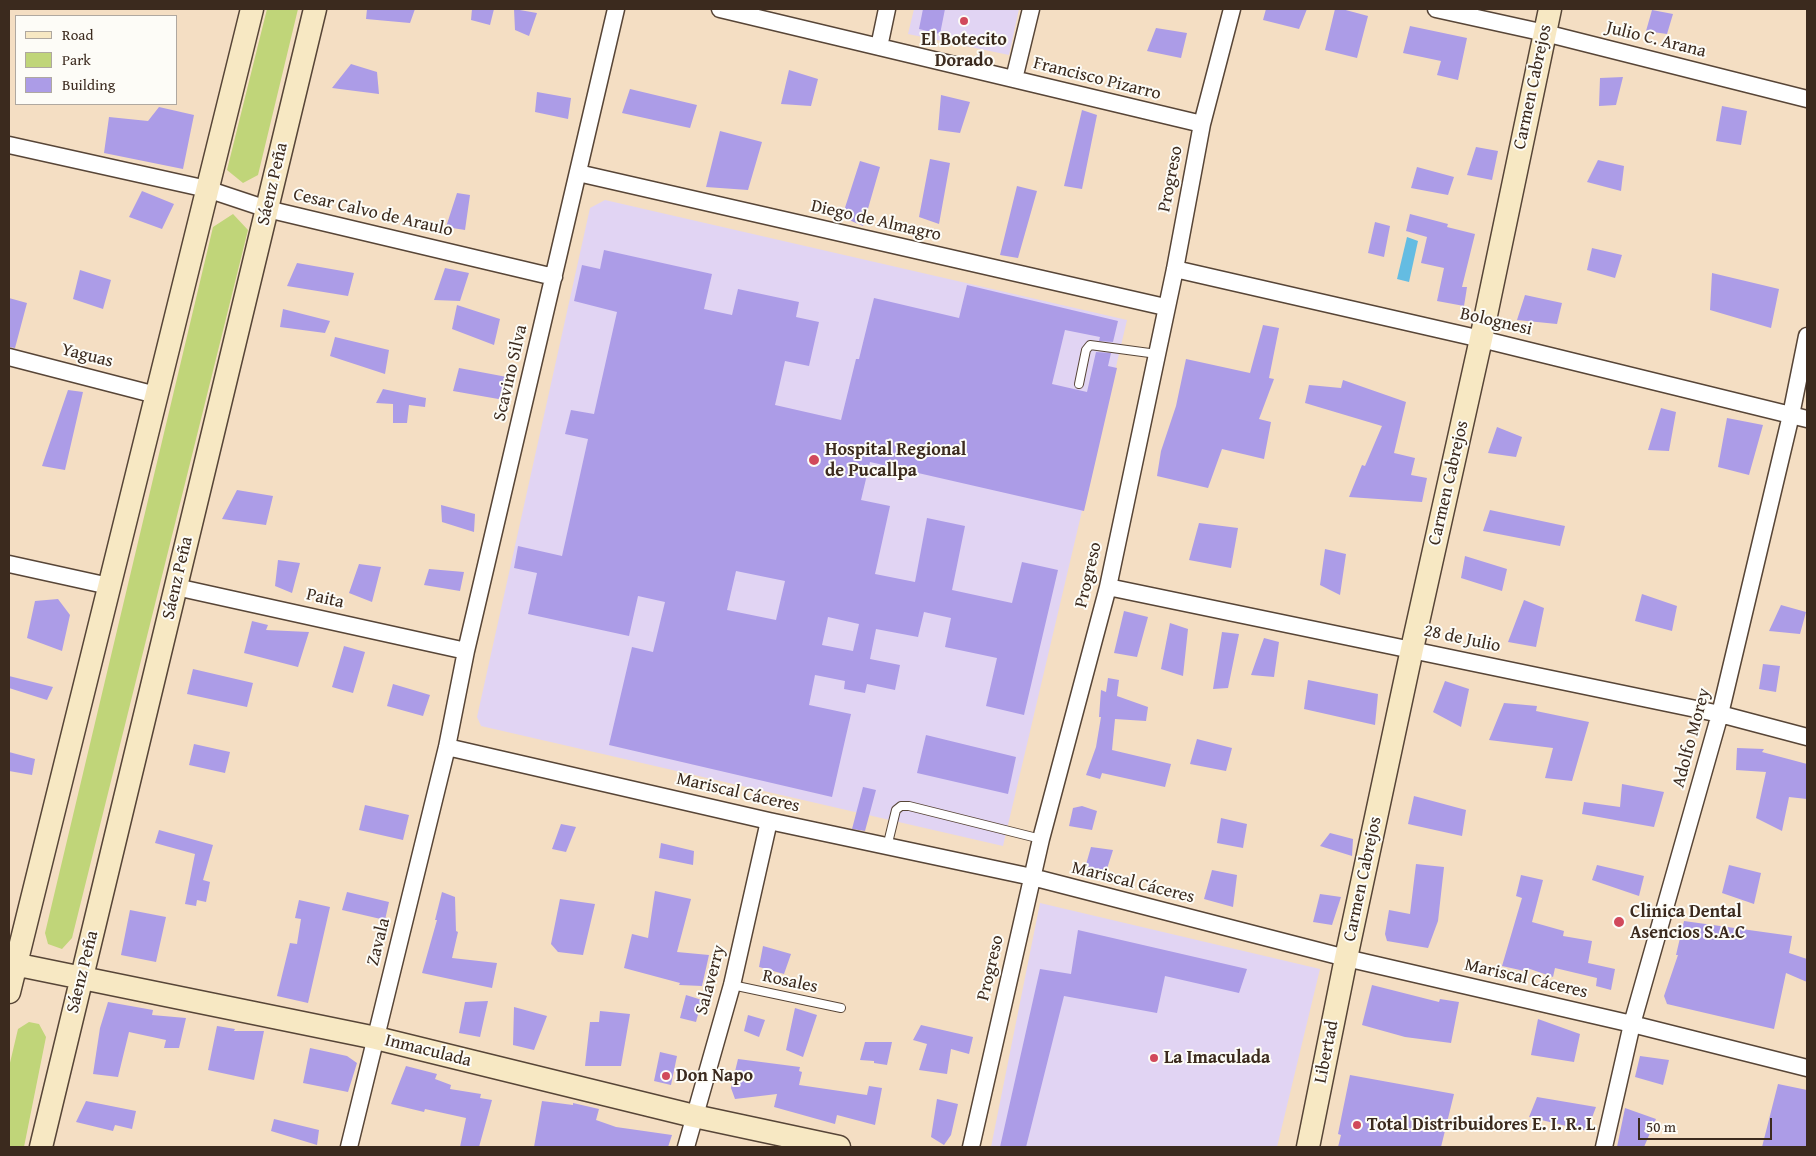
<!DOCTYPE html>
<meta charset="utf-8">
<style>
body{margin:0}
#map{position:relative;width:1816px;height:1156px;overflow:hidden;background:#f4dec3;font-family:"Gentium Book Plus",serif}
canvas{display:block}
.frame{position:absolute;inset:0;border:10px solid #3b2a1e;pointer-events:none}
.legend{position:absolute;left:15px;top:15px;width:162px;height:90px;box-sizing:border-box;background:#fdfcf7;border:1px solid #afa8a0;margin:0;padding:6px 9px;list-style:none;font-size:15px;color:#3b2a1e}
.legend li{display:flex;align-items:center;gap:10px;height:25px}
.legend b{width:25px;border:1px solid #afa8a0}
.scale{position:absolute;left:1638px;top:1118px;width:134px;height:22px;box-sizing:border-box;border:2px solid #3b2a1e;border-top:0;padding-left:6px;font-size:15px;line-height:18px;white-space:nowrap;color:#3b2a1e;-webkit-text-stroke:4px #fdfcf7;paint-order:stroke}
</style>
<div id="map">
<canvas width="1816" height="1156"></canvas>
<div class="frame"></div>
<ul class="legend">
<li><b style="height:6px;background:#f7e8c3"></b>Road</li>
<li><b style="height:14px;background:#c0d579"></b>Park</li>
<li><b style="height:14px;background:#ac9ce7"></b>Building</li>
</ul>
<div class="scale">50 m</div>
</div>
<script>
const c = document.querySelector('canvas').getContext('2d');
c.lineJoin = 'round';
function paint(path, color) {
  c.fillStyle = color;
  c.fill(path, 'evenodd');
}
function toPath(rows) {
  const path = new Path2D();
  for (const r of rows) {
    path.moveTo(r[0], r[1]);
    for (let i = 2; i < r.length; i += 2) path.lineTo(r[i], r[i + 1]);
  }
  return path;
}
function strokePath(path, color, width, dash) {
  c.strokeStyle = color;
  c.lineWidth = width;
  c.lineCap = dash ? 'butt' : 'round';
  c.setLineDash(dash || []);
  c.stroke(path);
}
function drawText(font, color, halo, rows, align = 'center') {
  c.font = font + ' "Gentium Book Plus",serif';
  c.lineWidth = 4;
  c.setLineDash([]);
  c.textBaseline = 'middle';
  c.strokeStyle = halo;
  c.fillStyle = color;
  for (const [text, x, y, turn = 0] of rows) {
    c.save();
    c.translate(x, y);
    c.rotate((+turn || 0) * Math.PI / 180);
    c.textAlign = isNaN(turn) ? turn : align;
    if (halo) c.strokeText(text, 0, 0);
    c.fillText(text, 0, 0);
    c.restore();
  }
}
paint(toPath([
 [914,9,1019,9,1009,55,908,34],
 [605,200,1127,320,1003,846,481,726,477,717,590,208],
 [1040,903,1320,969,1277,1147,991,1147]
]), '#e1d4f3');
paint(toPath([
 [267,9,298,9,258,175,243,183,227,170],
 [233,214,248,230,72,938,62,949,48,944,45,933,213,227],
 [29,1022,39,1024,46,1037,24,1147,9,1147,9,1067,18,1029]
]), '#c0d579');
paint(toPath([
 [1407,237,1418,241,1409,282,1397,279]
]), '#64bce2');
paint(toPath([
 [367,9,415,9,410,23,366,19],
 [472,9,494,9,490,25,471,20],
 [514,9,537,13,529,36,515,30],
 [923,9,945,9,940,34,919,29],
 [1266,9,1307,9,1299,29,1263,20],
 [1335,9,1342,9,1368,16,1357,58,1325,50],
 [1652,10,1673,14,1667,34,1646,31],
 [1410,26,1467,38,1458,80,1437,75,1441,61,1403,53],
 [1156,28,1187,33,1181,58,1147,51],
 [351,64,377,72,379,94,332,88],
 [789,70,818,79,811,106,781,104],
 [1623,77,1616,105,1599,106,1600,78],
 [630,89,697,105,690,128,622,113],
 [537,92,571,98,568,119,535,112],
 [941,95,970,102,960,133,938,130],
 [1722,106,1747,111,1741,145,1716,141],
 [159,107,194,115,183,169,104,153,109,117,148,121],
 [1082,110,1097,115,1082,189,1064,186],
 [720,131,762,142,748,190,706,187],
 [1476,147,1498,151,1492,180,1467,175],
 [930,159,950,163,939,224,919,217],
 [1598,160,1624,166,1621,191,1587,182],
 [860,161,880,167,863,226,842,217],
 [1417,167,1454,177,1448,195,1411,188],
 [1017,186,1037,191,1018,258,1000,255],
 [142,191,174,204,162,229,129,217],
 [457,193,470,195,465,230,446,227],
 [1410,214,1448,224,1447,227,1475,234,1462,287,1467,287,1464,306,1437,301,1444,268,1421,263,1427,237,1406,231],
 [1375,222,1390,226,1384,257,1368,253],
 [1592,248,1622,255,1615,278,1587,270],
 [604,250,712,274,704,309,732,315,738,289,799,302,796,317,819,322,809,366,785,361,775,405,841,420,856,359,859,359,874,298,959,318,967,285,1118,321,1113,342,1099,341,1100,337,1065,330,1052,384,1087,392,1096,352,1111,353,1108,366,1117,368,1084,511,870,462,861,500,890,506,875,574,915,582,927,518,965,526,952,590,1012,603,1022,562,1058,570,1024,715,986,706,997,658,945,647,951,618,924,612,918,637,876,629,870,659,900,665,895,690,867,684,865,693,844,689,845,681,815,675,809,705,851,714,832,797,609,745,632,647,653,652,665,602,638,596,629,636,528,614,537,573,514,568,518,546,562,556,588,439,565,434,571,410,594,414,617,312,574,301,582,265,600,269],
 [736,571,785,581,776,620,727,610],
 [828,617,859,624,853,651,822,645],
 [297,263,354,273,348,296,287,286],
 [445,268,469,273,460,301,434,300],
 [80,270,111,280,103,309,73,299],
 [1712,273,1779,289,1771,328,1710,310],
 [1525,295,1562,303,1557,324,1517,320],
 [9,298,27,303,15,348,9,347],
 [457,305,500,319,494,345,452,329],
 [283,309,330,321,325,333,280,327],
 [1263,325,1279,328,1269,378,1274,379,1259,419,1271,422,1264,459,1222,449,1208,488,1157,476,1161,451,1176,406,1186,359,1250,373],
 [335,337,389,350,385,374,330,356],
 [459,368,507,377,504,400,453,391],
 [1343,380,1406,402,1394,453,1415,458,1411,475,1427,478,1422,502,1349,497,1362,465,1365,466,1382,426,1305,403,1309,385,1341,388],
 [383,389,426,398,425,407,409,405,407,423,393,423,393,404,376,403],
 [68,390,83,392,65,470,42,466],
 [1661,408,1676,412,1669,451,1648,450],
 [1727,418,1763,425,1749,475,1718,467],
 [1497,427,1522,437,1516,457,1488,453],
 [237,490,273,496,266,525,222,519],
 [441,505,475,514,474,532,442,522],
 [1490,510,1565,526,1560,546,1483,531],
 [1199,523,1238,528,1231,568,1189,560],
 [1325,549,1346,554,1340,595,1320,585],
 [1465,556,1507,569,1502,591,1461,578],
 [278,560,300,563,292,593,275,586],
 [359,564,381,567,372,602,349,593],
 [429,569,464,572,460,591,424,585],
 [1642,594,1677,606,1672,631,1635,621],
 [58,599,70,615,62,651,27,638,35,601],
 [1524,600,1544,608,1536,647,1508,642],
 [1781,605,1806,612,1800,634,1769,631],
 [1124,611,1148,617,1137,657,1114,653],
 [252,621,268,625,266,630,309,632,298,667,244,653],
 [1170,623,1188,629,1183,676,1161,669],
 [1222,632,1239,634,1228,688,1213,689],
 [1264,638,1279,642,1274,677,1251,675],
 [344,646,365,652,353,693,332,687],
 [1763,664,1780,666,1776,692,1759,689],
 [193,669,253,683,247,707,187,694],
 [9,676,53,687,47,700,9,688],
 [1108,678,1119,680,1117,696,1148,707,1146,721,1115,719,1112,750,1171,764,1165,787,1102,773,1100,779,1086,775,1096,747,1101,717,1099,717,1101,690,1106,692],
 [1308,680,1378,694,1375,725,1304,709],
 [1445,681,1469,689,1461,727,1433,712],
 [393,684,430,695,423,716,387,706],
 [1504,703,1537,706,1536,711,1589,722,1572,781,1545,778,1553,748,1489,740],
 [926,735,1016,757,1008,794,917,773],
 [1197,739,1232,748,1226,771,1190,764],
 [194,744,230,752,225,773,189,765],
 [1737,748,1764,749,1762,752,1807,764,1807,799,1789,797,1782,831,1756,818,1766,772,1736,770],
 [9,752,35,759,32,775,9,771],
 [1622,784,1664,792,1654,827,1582,814,1584,802,1620,807],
 [863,787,876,790,865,831,852,829],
 [1414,796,1466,810,1462,836,1408,824],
 [365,805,409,815,403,840,359,830],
 [1082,806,1097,811,1092,830,1069,826,1073,808],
 [1221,818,1247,824,1243,848,1217,843],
 [561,824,576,827,566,852,552,849],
 [159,830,213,845,203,880,210,882,206,902,197,900,196,906,185,904,195,854,155,843],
 [1330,833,1353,839,1352,856,1320,846],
 [661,843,694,851,693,865,659,858],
 [1091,847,1113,850,1106,872,1085,868],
 [1416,864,1444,867,1438,921,1428,948,1387,941,1385,934,1389,910,1410,914],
 [1597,865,1644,876,1639,896,1592,880],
 [1729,865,1761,873,1754,904,1722,893],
 [1212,870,1237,875,1233,907,1204,899],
 [1521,875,1543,880,1532,922,1564,931,1563,936,1592,941,1588,963,1615,969,1611,990,1596,986,1597,978,1555,968,1553,977,1530,969,1529,972,1502,966,1522,898,1516,896],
 [655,891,691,899,677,952,709,955,702,986,679,985,680,983,624,968,632,934,648,938],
 [347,892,389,902,385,920,342,910],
 [442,892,455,897,456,931,458,932,452,958,497,963,492,988,422,973,437,920,435,920],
 [1320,894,1341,897,1332,925,1313,922],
 [560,899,595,904,583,955,558,952,551,944],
 [299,900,330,907,308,1003,277,996,290,943,297,944,301,919,295,918],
 [130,910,166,917,156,962,121,955],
 [1684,921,1792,936,1789,953,1807,959,1807,982,1786,973,1774,1029,1667,1004,1664,996,1678,955,1676,955],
 [1078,930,1247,969,1239,993,1165,976,1157,1013,1064,996,1026,1147,1000,1147,1040,969,1071,974],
 [763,946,791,954,784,974,759,967],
 [1372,985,1439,1002,1440,999,1459,1002,1451,1043,1405,1037,1362,1025],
 [686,995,702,1000,696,1022,680,1018],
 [488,1001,480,1037,459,1033,465,1002],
 [108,1002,153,1010,152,1015,186,1018,179,1048,164,1048,166,1040,129,1032,118,1077,93,1074,100,1028],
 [514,1007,547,1016,534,1050,513,1045],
 [795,1008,817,1015,803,1057,786,1050],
 [600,1011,630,1014,621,1066,585,1066,590,1022,599,1022],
 [748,1015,765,1020,759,1037,744,1031],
 [1538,1019,1580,1034,1574,1062,1531,1055],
 [921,1025,973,1037,969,1054,951,1049,947,1074,919,1070,927,1044,913,1040],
 [217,1026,235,1029,234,1031,264,1031,254,1080,208,1070],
 [865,1042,892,1042,887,1065,874,1063,874,1061,860,1060],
 [310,1048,347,1056,357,1063,348,1092,303,1083],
 [660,1052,677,1056,671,1085,654,1081],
 [1640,1056,1669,1060,1663,1085,1635,1077],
 [738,1059,800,1067,799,1071,802,1072,799,1085,867,1095,869,1086,882,1088,875,1125,837,1115,835,1124,774,1107,777,1094,735,1099,731,1088],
 [406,1066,437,1074,435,1079,451,1085,450,1089,481,1094,480,1098,492,1100,479,1147,460,1147,466,1118,425,1109,424,1112,391,1104],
 [1350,1075,1454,1094,1441,1147,1338,1147,1341,1135,1338,1134],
 [1778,1084,1807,1090,1807,1147,1762,1147],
 [1537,1097,1596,1107,1587,1131,1529,1117],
 [937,1099,958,1104,951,1135,944,1145,931,1137],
 [86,1101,136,1111,132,1129,115,1125,113,1131,76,1122],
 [542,1101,573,1105,573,1103,599,1109,596,1120,616,1127,672,1135,668,1147,534,1147],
 [1625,1108,1656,1119,1644,1147,1617,1147],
 [274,1119,319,1130,317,1145,271,1131]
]), '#ac9ce7');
const lane = toPath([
 [1079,384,1086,350,1090,345,1157,354],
 [887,847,896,810,901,806,909,806,1041,839],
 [732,985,841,1008]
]);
const street = toPath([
 [720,9,1202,124],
 [1436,9,1545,33,1807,99],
 [879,47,887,9],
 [1014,79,1031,9],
 [9,145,207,189,267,209,554,277],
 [578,173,1165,307],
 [1175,269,1481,339,1807,419],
 [9,357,156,395],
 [9,564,109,586],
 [176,587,466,651],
 [1108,587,1720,714,1807,737],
 [447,747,769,821,1032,877,1346,958,1632,1024,1807,1068],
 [349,1147,447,747,466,651,616,9],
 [686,1147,732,985,769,821],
 [971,1147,1041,839,1108,587,1175,269,1202,124,1232,9],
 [1604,1147,1632,1024,1720,714,1791,415,1807,336]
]);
const secondary = toPath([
 [9,963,376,1038,694,1116,839,1147],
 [9,992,252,9],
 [41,1147,315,9],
 [1308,1147,1346,958,1412,649,1481,339,1550,9]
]);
strokePath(lane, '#574537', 10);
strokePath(street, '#574537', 19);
strokePath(secondary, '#574537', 25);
strokePath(lane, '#fff', 8);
strokePath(street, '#fff', 16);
strokePath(secondary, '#f7e8c3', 22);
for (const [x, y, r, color] of [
 [964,21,5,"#d1495b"],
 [814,460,6,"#d1495b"],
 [1619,922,6,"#d1495b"],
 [1154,1058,5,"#d1495b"],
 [666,1076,5,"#d1495b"],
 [1357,1125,5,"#d1495b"]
]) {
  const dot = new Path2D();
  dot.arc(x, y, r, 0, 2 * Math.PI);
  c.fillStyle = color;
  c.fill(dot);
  strokePath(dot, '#fdfcf7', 2);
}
drawText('bold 18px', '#3b2a1e', '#fdfcf7', [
 ["El Botecito",964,40,"center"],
 ["Dorado",964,61,"center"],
 ["Hospital Regional",825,450],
 ["de Pucallpa",825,471],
 ["Clinica Dental",1630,912],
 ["Asencios S.A.C",1630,933],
 ["La Imaculada",1164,1058],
 ["Don Napo",676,1076],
 ["Total Distribuidores E. I. R. L",1367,1125]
], 'left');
drawText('18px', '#3b2a1e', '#fdfcf7', [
 ["Julio C. Arana",1656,40,14],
 ["Francisco Pizarro",1097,79,14],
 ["Carmen Cabrejos",1533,87,-78],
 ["Progreso",1171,179,-79],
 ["Sáenz Peña",273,184,-77],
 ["Cesar Calvo de Araulo",373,213,13],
 ["Diego de Almagro",876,221,13],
 ["Bolognesi",1496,322,13],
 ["Yaguas",87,356,14],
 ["Scavino Silva",511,373,-77],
 ["Carmen Cabrejos",1449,483,-77],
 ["Progreso",1089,575,-77],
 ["Sáenz Peña",178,578,-77],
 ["Paita",325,599,13],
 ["28 de Julio",1462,639,12],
 ["Adolfo Morey",1692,738,-75],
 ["Mariscal Cáceres",738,793,13],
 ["Carmen Cabrejos",1363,879,-78],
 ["Mariscal Cáceres",1133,883,14],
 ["Zavala",379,942,-76],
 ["Progreso",991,968,-77],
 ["Sáenz Peña",83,972,-76],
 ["Mariscal Cáceres",1526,979,13],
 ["Salaverry",711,980,-75],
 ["Rosales",790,982,12],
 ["Inmaculada",428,1051,14],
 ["Libertad",1327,1052,-79]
]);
</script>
